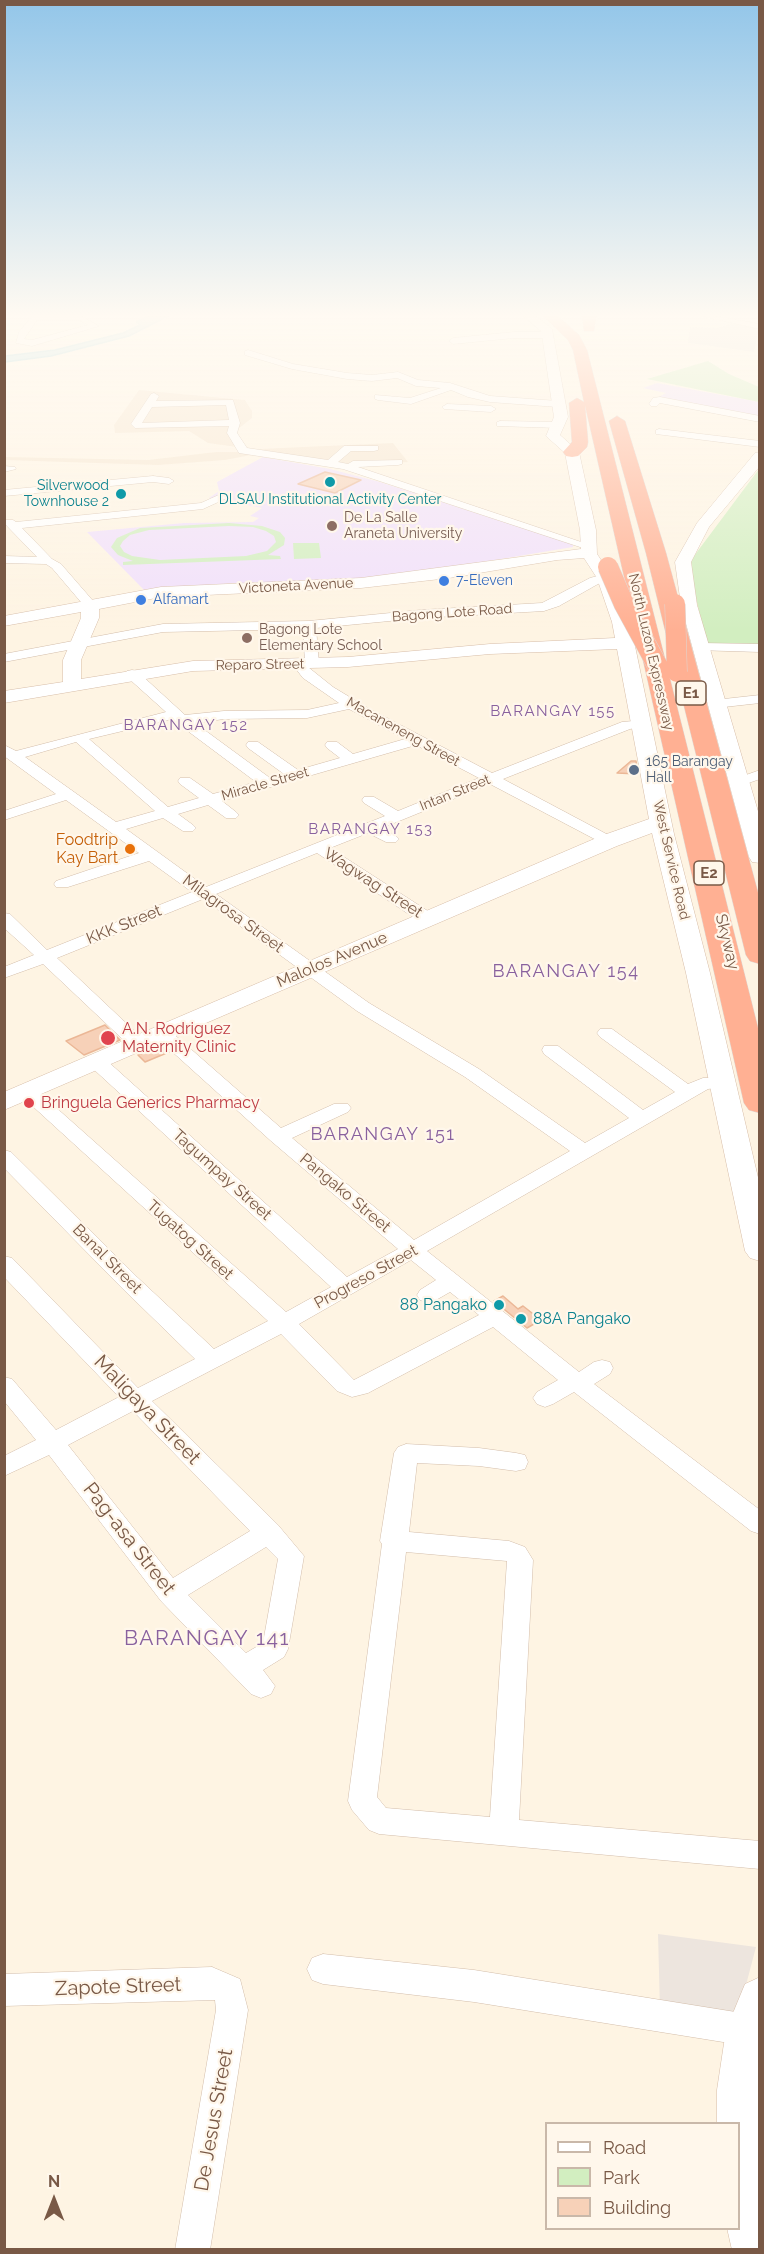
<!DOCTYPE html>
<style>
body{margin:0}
#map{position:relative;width:764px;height:2254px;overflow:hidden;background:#fef4e3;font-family:Raleway,sans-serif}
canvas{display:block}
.frame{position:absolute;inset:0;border:6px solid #795946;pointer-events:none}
.legend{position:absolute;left:545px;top:2122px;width:195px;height:108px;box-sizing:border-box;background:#fff7eb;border:2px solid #c9b8a9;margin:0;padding:8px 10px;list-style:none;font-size:18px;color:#795946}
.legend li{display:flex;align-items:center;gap:12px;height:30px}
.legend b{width:30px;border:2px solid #c9b8a9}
.north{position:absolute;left:24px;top:2170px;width:60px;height:60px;-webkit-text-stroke:4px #fff7eb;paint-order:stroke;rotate:0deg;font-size:16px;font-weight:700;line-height:24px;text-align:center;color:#795946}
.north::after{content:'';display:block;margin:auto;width:21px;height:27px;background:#795946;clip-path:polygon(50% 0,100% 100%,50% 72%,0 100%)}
</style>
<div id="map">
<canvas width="764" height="2254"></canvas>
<div class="frame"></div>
<ul class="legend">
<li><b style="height:8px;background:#fff"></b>Road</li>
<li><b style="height:16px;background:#d2eec0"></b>Park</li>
<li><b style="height:16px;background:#f7d1b8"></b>Building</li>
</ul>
<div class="north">N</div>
</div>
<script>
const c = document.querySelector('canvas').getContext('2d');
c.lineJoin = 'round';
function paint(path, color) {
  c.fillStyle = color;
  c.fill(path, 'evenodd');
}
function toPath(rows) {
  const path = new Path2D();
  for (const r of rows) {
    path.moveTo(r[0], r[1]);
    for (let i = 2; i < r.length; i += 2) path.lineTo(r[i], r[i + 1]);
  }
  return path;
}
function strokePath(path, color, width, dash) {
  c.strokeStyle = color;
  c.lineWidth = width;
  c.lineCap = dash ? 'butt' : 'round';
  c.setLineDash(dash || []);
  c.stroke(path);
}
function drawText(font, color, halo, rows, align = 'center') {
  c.font = font + ' Raleway,sans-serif';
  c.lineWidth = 4.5;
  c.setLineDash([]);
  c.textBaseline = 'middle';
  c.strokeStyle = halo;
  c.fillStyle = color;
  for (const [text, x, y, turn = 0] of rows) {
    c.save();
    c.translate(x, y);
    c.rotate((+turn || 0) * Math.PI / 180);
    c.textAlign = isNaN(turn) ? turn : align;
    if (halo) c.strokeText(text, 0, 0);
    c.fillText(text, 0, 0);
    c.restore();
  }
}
paint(toPath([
 [139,390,245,400,252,411,252,418,238,429,237,436,244,448,208,443,189,431,115,433,114,425],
 [393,443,408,462,344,465,259,449],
 [216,452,249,452,296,459,291,461,251,455,225,460,158,465,5,460,6,457,148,460]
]), '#f7e6d0');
paint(toPath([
 [733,323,759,329,754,352,688,343,690,327,717,328],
 [658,1934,756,1947,737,2019,660,2010]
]), '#ede5de');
paint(toPath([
 [657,383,759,402,759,419,655,399,666,393,643,388],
 [263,457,330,469,380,482,573,544,573,547,423,572,319,582,236,583,144,590,87,532,184,523,253,522,259,518,250,516,262,508,209,498,219,491,217,482]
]), '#f1e0fb');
paint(toPath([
 [708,361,729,374,759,387,759,402,647,379],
 [759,469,759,646,707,645,688,564],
 [229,523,262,526,280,532,285,538,284,545,268,555,280,556,281,559,123,565,123,562,133,561,118,555,111,547,117,538,140,528],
 [229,526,253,527,266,531,274,536,276,542,267,551,246,556,160,560,132,556,124,552,120,546,123,541,130,535,149,530],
 [293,543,319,543,321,558,294,559]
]), '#d2eec0');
const water = toPath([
 [148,316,168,316,129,336,51,356,5,362,5,356,55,350,123,333,140,325,136,322,148,316]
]);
paint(water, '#b5e2ea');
strokePath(water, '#9ad2dd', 1.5);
const building = toPath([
 [325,472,361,480,335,493,298,484,325,472],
 [631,761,636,761,638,774,617,773,631,761],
 [105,1025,120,1040,84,1055,66,1041,105,1025],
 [161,1045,169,1052,145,1062,138,1055,161,1045],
 [503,1296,518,1309,523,1306,541,1320,527,1328,494,1301,503,1296]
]);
paint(building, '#f7d1b8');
strokePath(building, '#ebb796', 1.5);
const street = toPath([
 [32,316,81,316,99,326,32,346,16,343,19,332,32,316],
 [37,320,79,320,88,325,32,340,24,339,37,320],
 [701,316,715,316,760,324,760,329,701,316],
 [514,332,548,332,552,335,548,338,514,338,453,344,449,341,453,338,514,332],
 [248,350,293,364,347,373,372,375,398,372,418,380,450,383,490,396,558,401,563,404,558,407,490,402,468,397,451,390,411,404,378,400,375,399,375,395,410,398,441,388,416,386,397,378,372,381,347,379,292,369,245,355,245,351,248,350],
 [154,393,159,396,156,401,233,400,240,423,237,433,247,448,328,460,344,446,378,446,378,450,374,451,351,451,338,462,348,464,353,461,402,460,402,464,398,465,358,467,596,547,594,549,586,549,343,469,239,453,227,433,229,426,135,428,131,424,151,394,154,393],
 [226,405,229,420,142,423,152,407,226,405],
 [660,397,760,416,760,422,660,403,657,406,651,406,649,404,653,398,660,397],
 [447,404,491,406,496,409,491,412,444,409,442,407,447,404],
 [500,421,559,422,564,425,559,428,497,426,497,422,500,421],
 [659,429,760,441,760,447,656,434,656,430,659,429],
 [4,466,15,467,16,469,4,472,4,466],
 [153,476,169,478,174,481,169,484,153,482,4,496,4,490,153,476],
 [223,493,228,496,227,498,203,509,22,528,52,559,61,564,94,602,94,608,86,608,52,568,46,564,4,563,4,556,37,557,5,524,5,520,13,520,16,522,201,503,223,493],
 [605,574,611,578,609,581,598,584,559,606,544,611,421,618,316,628,319,664,317,667,308,667,333,687,366,707,492,773,622,722,645,720,647,723,645,726,630,729,503,779,614,838,617,841,614,844,604,844,490,784,382,828,396,836,399,839,396,842,386,842,368,833,330,848,434,915,436,919,434,923,422,923,317,853,216,894,369,1003,479,1069,585,1143,629,1118,544,1054,542,1050,544,1046,558,1046,643,1110,675,1092,600,1037,597,1033,600,1029,612,1029,688,1084,703,1078,729,1078,731,1082,729,1086,708,1089,427,1251,579,1372,594,1362,602,1360,610,1362,613,1368,610,1374,594,1384,760,1510,760,1534,751,1531,574,1392,553,1404,545,1407,537,1404,533,1398,537,1392,558,1380,493,1327,368,1393,352,1397,337,1391,281,1334,152,1401,278,1525,304,1556,288,1649,284,1657,263,1670,275,1686,271,1694,261,1698,251,1694,161,1601,49,1455,4,1476,4,1456,36,1440,4,1401,4,1377,12,1379,56,1430,119,1397,4,1277,4,1256,12,1258,138,1388,195,1359,121,1287,4,1168,4,1150,11,1152,137,1277,214,1349,268,1321,17,1092,20,1088,34,1088,286,1312,331,1287,90,1066,88,1062,90,1058,104,1058,347,1277,398,1249,271,1141,157,1038,154,1034,157,1030,169,1030,281,1128,334,1104,348,1104,351,1108,348,1112,292,1138,414,1240,570,1151,465,1077,357,1011,203,899,57,958,144,1040,147,1044,144,1048,132,1048,43,964,4,978,4,967,34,955,4,928,4,913,10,914,47,950,192,892,149,861,68,887,56,887,54,884,56,881,139,853,66,800,4,820,4,811,56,794,4,756,4,745,16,751,166,712,127,677,125,674,127,671,132,670,137,671,185,715,224,711,307,710,339,703,303,678,292,664,299,660,305,663,303,629,163,632,4,662,4,654,163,624,309,621,421,610,542,603,590,578,605,574],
 [349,709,405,739,353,754,337,742,327,742,325,745,327,748,340,758,298,770,258,742,248,742,246,745,248,748,284,774,270,778,195,723,224,719,307,718,349,709],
 [173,719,177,723,256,782,213,794,190,778,180,778,178,781,180,784,199,798,168,807,89,739,173,719],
 [76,742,155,811,116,822,25,757,76,742],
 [416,745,479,778,398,811,374,797,364,797,362,800,364,803,385,816,206,887,126,829,163,818,183,831,193,831,196,828,193,825,178,814,208,805,226,818,236,818,239,815,236,812,222,801,416,745],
 [411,1260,436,1280,420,1290,417,1295,420,1300,428,1303,436,1300,450,1292,479,1315,354,1380,299,1324,411,1260],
 [133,1411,250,1531,173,1578,68,1445,133,1411],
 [266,1547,278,1559,263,1643,246,1653,188,1595,266,1547],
 [700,643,760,644,760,652,695,650,694,647,700,643],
 [760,695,760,703,715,708,708,704,715,700,760,695],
 [760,770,760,779,737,787,730,783,732,780,760,770],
 [406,1444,479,1448,516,1453,525,1455,528,1462,525,1469,516,1471,479,1466,417,1463,409,1532,509,1541,525,1547,533,1560,519,1820,760,1841,760,1869,379,1834,369,1830,352,1810,348,1801,382,1544,380,1541,394,1453,398,1447,406,1444],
 [406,1552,507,1561,490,1817,386,1808,377,1797,406,1552],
 [323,1954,474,1970,748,2014,759,2019,760,2041,748,2046,474,2002,323,1984,312,1980,307,1969,312,1958,323,1954],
 [212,1967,240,1979,248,2010,210,2250,175,2250,216,2010,215,2000,4,2006,4,1974,212,1967]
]);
const secondary = toPath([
 [523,316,536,316,552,329,568,417,560,435,579,452,596,530,597,554,613,578,630,622,674,834,710,973,760,1186,760,1261,750,1258,745,1251,686,973,652,833,617,846,4,1110,4,1092,601,836,649,819,617,649,490,654,348,667,193,671,4,703,4,691,63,682,63,660,81,618,81,612,4,626,4,616,161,587,361,578,581,549,580,530,565,453,546,436,554,417,542,335,541,331,523,316],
 [584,558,597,578,612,622,615,638,490,644,348,657,193,661,81,679,81,660,99,618,99,609,161,597,361,588,449,578,557,560,584,558],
 [760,452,760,466,709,527,691,562,697,605,760,818,760,863,752,862,749,857,681,605,675,562,697,523,755,453,760,452],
 [760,1977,760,2250,732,2250,727,2228,738,2228,738,2124,717,2124,717,2090,726,2030,745,1984,760,1977]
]);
const highway = toPath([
 [543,316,558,316,579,335,587,350,760,1036,760,1113,749,1110,744,1103,585,405,588,442,587,447,578,456,572,457,566,456,563,452,572,442,569,403,577,398,584,402,573,350,568,340,543,316],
 [582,316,596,316,594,331,584,331,582,316],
 [617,416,625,421,666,553,760,900,760,964,750,961,746,955,646,553,609,421,617,416]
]);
strokePath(street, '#d3bdaa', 1);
strokePath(secondary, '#d7bda8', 1);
strokePath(highway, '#dfd7d3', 1);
paint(street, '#fff');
paint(secondary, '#fff');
paint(highway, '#ffb093');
const highwayBridge = toPath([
 [608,567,624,604,661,672],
 [675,604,677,672]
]);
strokePath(highwayBridge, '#dfd7d3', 21, []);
strokePath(highwayBridge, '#ffb093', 20);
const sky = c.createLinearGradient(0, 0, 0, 631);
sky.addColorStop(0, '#93c6e9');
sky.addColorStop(0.5, '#fffaf2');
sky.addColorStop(1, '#fffaf200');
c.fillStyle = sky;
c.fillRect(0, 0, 764, 631);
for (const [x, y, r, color] of [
 [330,482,6,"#0f9aa8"],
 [121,494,6,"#0f9aa8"],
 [332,526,6,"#8d6e63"],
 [444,581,6,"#3f7fe0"],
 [141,600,6,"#3f7fe0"],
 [247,638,6,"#8d6e63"],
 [634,770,6,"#5c6f8a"],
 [130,849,6,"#e8710a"],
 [108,1038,8,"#e0444e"],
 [29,1103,6,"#e0444e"],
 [499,1305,6,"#0f9aa8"],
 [521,1319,6,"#0f9aa8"]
]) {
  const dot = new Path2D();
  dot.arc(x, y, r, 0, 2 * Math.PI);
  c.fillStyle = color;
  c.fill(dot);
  strokePath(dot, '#fff7eb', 2);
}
drawText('14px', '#0d838f', '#fff7eb', [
 ["Silverwood",109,486],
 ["Townhouse 2",109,502],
 ["DLSAU Institutional Activity Center",330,500,"center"]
], 'right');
drawText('14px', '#785e54', '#fff7eb', [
 ["De La Salle",344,518],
 ["Araneta University",344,534],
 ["Bagong Lote",259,630],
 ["Elementary School",259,646]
], 'left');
drawText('14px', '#366cbe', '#fff7eb', [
 ["7-Eleven",456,581],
 ["Alfamart",153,600]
], 'left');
drawText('14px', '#795946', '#fff7eb', [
 ["Victoneta Avenue",296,586,-3],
 ["Bagong Lote Road",452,613,-4],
 ["North Luzon Expressway",651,652,77],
 ["Reparo Street",260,665,-1],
 ["Macaneneng Street",403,732,29],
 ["Miracle Street",265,784,-16],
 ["Intan Street",455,793,-22],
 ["West Service Road",671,860,77]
]);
drawText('14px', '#4e5e75', '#fff7eb', [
 ["165 Barangay",646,762],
 ["Hall",646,778]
], 'left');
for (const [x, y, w] of [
 [691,693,30],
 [709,873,30]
]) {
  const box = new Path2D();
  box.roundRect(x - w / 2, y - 12, w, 24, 4.5);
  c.fillStyle = '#fff7eb';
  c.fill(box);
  strokePath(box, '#795946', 1.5);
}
drawText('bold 15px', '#795946', null, [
 ["E1",691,693],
 ["E2",709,873]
]);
c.letterSpacing = '1.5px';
drawText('15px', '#89619e', '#fff7eb', [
 ["BARANGAY 155",553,711],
 ["BARANGAY 152",186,725],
 ["BARANGAY 153",371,829]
]);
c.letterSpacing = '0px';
drawText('16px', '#c56008', '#fff7eb', [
 ["Foodtrip",118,840],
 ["Kay Bart",118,858]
], 'right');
drawText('16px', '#795946', '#fff7eb', [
 ["Wagwag Street",373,883,33],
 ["Milagrosa Street",233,914,36],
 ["KKK Street",124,925,-22],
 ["Skyway",727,942,76],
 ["Malolos Avenue",332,960,-23],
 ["Tagumpay Street",222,1175,42],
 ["Pangako Street",345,1193,40],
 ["Tugatog Street",190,1240,42],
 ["Banal Street",107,1259,45],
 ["Progreso Street",366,1277,-29]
]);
drawText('16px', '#be3a42', '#fff7eb', [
 ["A.N. Rodriguez",122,1029],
 ["Maternity Clinic",122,1047],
 ["Bringuela Generics Pharmacy",41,1103]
], 'left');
drawText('16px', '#0d838f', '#fff7eb', [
 ["88 Pangako",487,1305],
 ["88A Pangako",533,1319,"left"]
], 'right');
c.letterSpacing = '1.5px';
drawText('18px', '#89619e', '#fff7eb', [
 ["BARANGAY 154",566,972],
 ["BARANGAY 151",383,1135]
]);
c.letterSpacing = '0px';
drawText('20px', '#795946', '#fff7eb', [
 ["Maligaya Street",147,1410,46],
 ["Pag-asa Street",129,1539,52],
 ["Zapote Street",118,1987,-2],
 ["De Jesus Street",214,2120,-80]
]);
c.letterSpacing = '1.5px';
drawText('21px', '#89619e', '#fff7eb', [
 ["BARANGAY 141",207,1639]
]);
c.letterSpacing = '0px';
</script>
